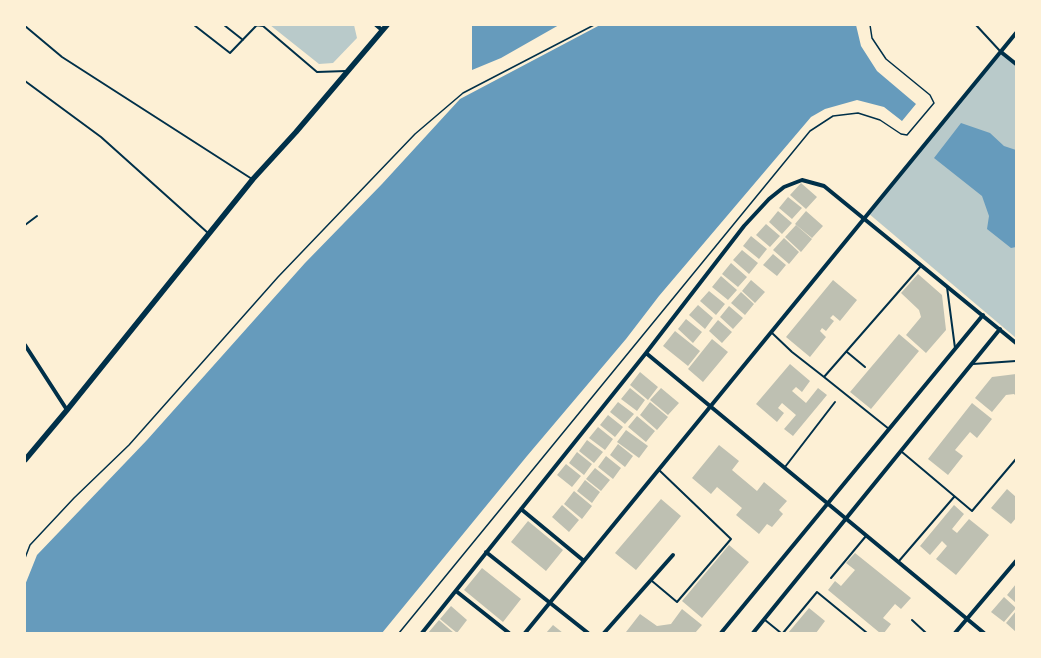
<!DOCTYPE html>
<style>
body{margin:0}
#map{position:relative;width:1041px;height:658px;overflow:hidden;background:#fdf0d5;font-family:"Roboto Condensed",sans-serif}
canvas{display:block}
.frame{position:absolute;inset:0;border:26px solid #fdf0d5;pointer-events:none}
</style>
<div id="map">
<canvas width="1041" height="658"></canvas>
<div class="frame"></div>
</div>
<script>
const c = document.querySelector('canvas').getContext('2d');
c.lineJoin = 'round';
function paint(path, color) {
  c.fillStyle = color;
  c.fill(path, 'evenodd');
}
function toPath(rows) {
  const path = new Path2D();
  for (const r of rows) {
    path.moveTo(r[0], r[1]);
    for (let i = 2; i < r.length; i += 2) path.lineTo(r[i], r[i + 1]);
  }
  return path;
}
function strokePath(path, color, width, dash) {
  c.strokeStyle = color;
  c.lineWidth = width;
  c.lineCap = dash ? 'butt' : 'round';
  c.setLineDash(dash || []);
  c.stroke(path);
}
paint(toPath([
 [270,25,354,25,357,38,333,63,319,64],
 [1001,52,1016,64,1016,338,868,213]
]), '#b9caca');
paint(toPath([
 [472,25,559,25,501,58,472,70],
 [600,25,856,25,861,46,877,71,916,104,902,121,884,107,857,100,825,109,811,117,659,296,626,339,527,456,382,633,25,633,25,585,37,555,147,440,305,263,382,184,460,99],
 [961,123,990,133,1004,146,1016,150,1016,247,1011,248,987,229,989,216,982,196,934,158]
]), '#669bbc');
paint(toPath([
 [801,183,817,197,806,209,790,195],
 [788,197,802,208,792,219,779,208],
 [778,211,792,223,782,234,769,222],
 [806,211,823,226,812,238,795,224],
 [766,224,780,236,770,247,756,235],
 [796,225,812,239,801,252,785,237],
 [751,236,767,249,759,259,743,246],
 [784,238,799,252,789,264,773,250],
 [742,250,758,263,749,274,733,260],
 [773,254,786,265,777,276,763,265],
 [731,263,747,277,738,287,722,274],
 [918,274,942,295,946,330,926,353,906,335,921,317,919,310,901,293],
 [721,276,737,290,728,300,712,287],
 [751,280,765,292,755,303,742,291],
 [833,280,857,300,840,321,833,315,830,318,834,321,826,331,822,328,820,331,826,337,810,357,786,337],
 [709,291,725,304,716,315,700,301],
 [741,292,754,304,745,315,731,303],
 [698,305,713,318,705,329,689,315],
 [729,306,743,318,733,329,720,317],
 [686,319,702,332,693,343,678,329],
 [718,320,732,332,722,343,709,331],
 [675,331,700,351,688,366,663,346],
 [899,334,919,351,871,409,850,392],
 [712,339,728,352,703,382,688,369],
 [790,364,810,381,802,392,796,387,792,391,806,403,818,388,827,395,793,436,784,429,796,415,782,403,778,408,784,413,777,422,756,404],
 [640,372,658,387,648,400,630,385],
 [1016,374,1016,396,1014,394,1006,395,992,412,975,398,992,377],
 [630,388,645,400,637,411,621,399],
 [661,388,679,403,668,415,650,400],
 [618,402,634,414,625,424,610,412],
 [650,402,668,417,657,430,640,415],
 [972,403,992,419,977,438,970,432,955,450,963,456,948,475,928,459],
 [608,415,623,427,615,437,600,425],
 [637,416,655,431,646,442,628,427],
 [598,427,613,439,605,450,589,438],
 [626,430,648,446,639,458,617,442],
 [587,440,603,452,594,463,579,451],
 [618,444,633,456,625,467,610,455],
 [719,445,739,461,732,470,757,491,764,482,787,501,779,510,783,514,772,527,767,524,759,534,736,515,742,508,717,487,711,494,692,478],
 [577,452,592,464,584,475,569,463],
 [606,456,621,468,613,479,598,467],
 [566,464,581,476,572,487,557,475],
 [595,468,610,480,601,491,586,479],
 [585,480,600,492,592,503,577,491],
 [1007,489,1016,497,1016,518,1011,524,991,508],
 [574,491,592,506,582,519,564,504],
 [661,499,681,516,636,570,615,553],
 [562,505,579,520,569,532,552,517],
 [954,505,964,514,952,529,957,533,969,519,989,535,956,575,936,559,947,546,942,541,930,555,920,546],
 [528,521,563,550,546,571,511,542],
 [729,545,749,562,702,618,682,601],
 [855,553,911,598,901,609,895,604,883,618,891,624,884,633,880,633,828,590,835,581,841,586,855,570,846,563],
 [482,568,521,599,503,622,464,590],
 [1016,584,1016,603,1007,595],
 [1004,597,1016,608,1004,622,991,612],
 [451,606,467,620,457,633,440,619],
 [809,608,825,621,816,633,788,633],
 [682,609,702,625,695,633,626,632,640,614,657,626,671,624],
 [1016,611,1016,632,1006,623],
 [439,620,454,633,428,633],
 [553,625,563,633,546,633]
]), '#bec0b2');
strokePath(toPath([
 [25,558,30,545,74,498,129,445,278,277,415,134,463,93,594,25],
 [399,633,810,131,833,116,858,113,880,120,901,134,907,135,934,103,930,95,886,59,872,38,870,25]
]), '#003049', 1.5);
strokePath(toPath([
 [194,25,230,53,256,26],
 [224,25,243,40],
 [255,25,263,26,317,72,346,71],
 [976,25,1000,51],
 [25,26,62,57,252,179],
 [25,81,101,137,208,233],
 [25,225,37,216],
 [947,287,955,348],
 [771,332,792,352,824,377,921,266],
 [847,352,865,367],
 [973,364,1016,361],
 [824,377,889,429],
 [902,452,972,511,1016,459],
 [785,467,835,402],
 [899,561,954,497],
 [831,578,866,536],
 [652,581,677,602,731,539,659,470],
 [765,620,781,633],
 [912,620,926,633],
 [783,633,817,592,867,633]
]), '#003049', 2);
strokePath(toPath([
 [376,25,382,30],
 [1001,52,1016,64],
 [25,345,67,410],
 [646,353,984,633],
 [521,509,584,561],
 [486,552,588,633],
 [456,591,509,633],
 [422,633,646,353,744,226,769,199,784,187,802,180,824,186,1016,343],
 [525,633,1016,33],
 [604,633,673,555],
 [721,633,983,315],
 [753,633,1000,329],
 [955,633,1016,561]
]), '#003049', 4);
strokePath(toPath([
 [25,460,67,410,253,179,296,132,387,25]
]), '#003049', 5.5);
</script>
